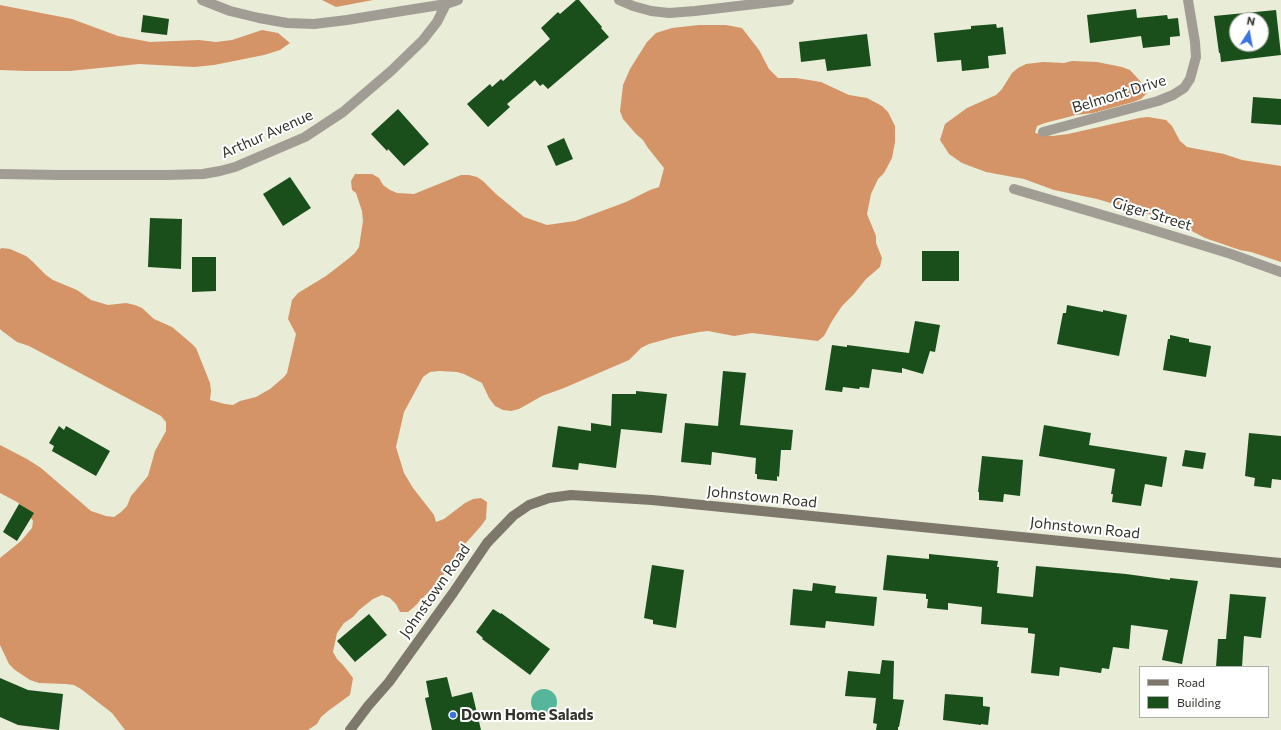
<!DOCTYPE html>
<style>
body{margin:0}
#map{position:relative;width:1281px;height:730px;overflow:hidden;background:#e9ecd7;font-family:Commissioner,sans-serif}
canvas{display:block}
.legend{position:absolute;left:1139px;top:666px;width:130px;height:52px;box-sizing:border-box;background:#fff;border:1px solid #adadaa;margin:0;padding:5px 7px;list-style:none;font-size:12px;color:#32332b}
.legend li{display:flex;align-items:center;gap:8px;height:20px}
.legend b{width:20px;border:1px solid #adadaa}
.north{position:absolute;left:1229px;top:12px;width:40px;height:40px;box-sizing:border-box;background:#fff;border:1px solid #adadaa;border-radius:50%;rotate:11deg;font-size:11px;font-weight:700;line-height:16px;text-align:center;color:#32332b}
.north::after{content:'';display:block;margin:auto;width:14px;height:18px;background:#3c73e3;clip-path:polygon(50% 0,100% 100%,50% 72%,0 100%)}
</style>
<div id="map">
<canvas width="1281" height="730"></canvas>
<ul class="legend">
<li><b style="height:5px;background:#7e786c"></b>Road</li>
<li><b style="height:11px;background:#1a4f1c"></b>Building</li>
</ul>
<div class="north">N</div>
</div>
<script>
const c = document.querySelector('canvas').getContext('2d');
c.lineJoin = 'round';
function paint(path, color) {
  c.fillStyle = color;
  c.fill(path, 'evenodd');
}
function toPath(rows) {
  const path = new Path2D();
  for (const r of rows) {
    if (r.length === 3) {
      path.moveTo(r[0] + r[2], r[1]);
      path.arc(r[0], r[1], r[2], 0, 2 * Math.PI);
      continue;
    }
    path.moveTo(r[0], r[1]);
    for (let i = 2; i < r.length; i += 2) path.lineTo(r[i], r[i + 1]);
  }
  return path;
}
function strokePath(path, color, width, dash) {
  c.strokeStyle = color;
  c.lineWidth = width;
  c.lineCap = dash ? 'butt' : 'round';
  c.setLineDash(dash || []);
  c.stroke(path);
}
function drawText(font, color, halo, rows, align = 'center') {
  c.font = font + ' Commissioner,sans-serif';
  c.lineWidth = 4;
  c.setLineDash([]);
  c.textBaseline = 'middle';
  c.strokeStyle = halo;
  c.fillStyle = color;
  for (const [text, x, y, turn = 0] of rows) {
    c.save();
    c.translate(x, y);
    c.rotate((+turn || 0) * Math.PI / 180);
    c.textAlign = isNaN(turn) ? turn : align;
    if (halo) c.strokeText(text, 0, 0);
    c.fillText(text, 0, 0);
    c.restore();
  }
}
paint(toPath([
 [322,0,373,0,336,7],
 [0,5,72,19,118,36,150,42,199,40,216,42,232,40,262,30,278,33,290,43,280,50,264,55,214,65,194,67,139,64,70,71,27,71,0,70],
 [699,25,726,25,742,28,759,50,769,69,778,78,796,78,821,82,849,95,867,98,882,106,888,112,895,126,895,142,892,158,884,173,878,179,871,194,867,214,876,236,876,243,882,258,880,267,866,279,854,294,842,306,832,321,824,336,818,341,752,333,734,336,708,331,699,332,674,337,649,344,641,348,629,360,564,388,542,396,519,409,511,411,503,410,495,406,489,398,482,383,464,374,457,372,439,371,430,372,423,377,404,412,396,447,404,473,413,488,434,515,436,522,444,519,465,503,473,499,481,498,487,502,486,519,481,526,465,544,440,580,414,607,408,612,400,612,396,604,390,598,382,595,373,599,359,610,353,617,344,623,337,633,333,652,337,659,343,665,353,678,350,695,328,711,321,717,317,724,308,730,125,730,112,713,81,689,74,685,66,684,39,683,30,680,15,670,9,664,0,645,0,558,21,541,32,528,33,521,23,507,17,502,0,493,0,445,27,459,41,468,91,511,106,516,114,517,121,512,127,506,131,496,148,476,155,451,166,431,166,422,161,416,29,346,17,342,2,331,0,329,0,249,2,248,10,249,26,256,32,261,46,275,53,280,77,290,91,300,108,305,126,303,135,305,142,308,154,319,172,327,191,343,196,348,210,383,211,391,210,400,225,404,233,405,240,401,256,397,270,389,284,377,287,373,296,334,288,319,292,300,298,293,326,276,348,259,355,253,359,247,363,221,362,211,356,193,352,190,351,181,355,174,372,174,379,178,383,185,390,190,397,193,414,194,461,175,469,175,477,177,483,181,496,194,524,217,547,225,575,221,626,202,650,190,659,187,664,168,648,148,643,140,636,134,623,119,620,111,623,85,630,69,647,42,656,33,672,28],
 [1072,61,1097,62,1122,67,1130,70,1142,83,1146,90,1147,93,1141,99,1133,102,1093,113,1076,115,1045,123,1037,126,1035,133,1052,136,1068,134,1139,118,1148,117,1166,120,1172,126,1180,141,1187,147,1224,154,1242,160,1281,166,1281,262,1251,252,1240,250,1205,238,1188,229,1158,217,1097,199,1054,190,1024,179,986,172,962,163,949,154,940,140,945,124,967,108,996,95,1002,89,1012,73,1018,68,1026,64,1043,62,1064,63]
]), '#d49467');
paint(toPath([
 [544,702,13]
]), '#56b69c');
paint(toPath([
 [576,0,579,0,602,27,601,28,609,37,548,89,543,84,540,86,535,80,507,104,510,107,488,127,467,104,490,84,492,87,501,79,503,81,550,39,541,28,558,12,560,14],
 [1136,9,1137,18,1167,15,1168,19,1178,18,1180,36,1170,37,1170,45,1143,48,1141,36,1090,43,1087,15],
 [1276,10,1281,55,1221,62,1220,53,1219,53,1214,16],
 [1237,20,1261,20,1261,44,1237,44],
 [143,15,169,19,167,35,141,32],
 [996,24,997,28,1003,27,1006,54,988,56,989,68,962,71,961,60,937,62,934,33,971,29,971,26],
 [867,34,871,66,827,71,825,59,801,62,799,42],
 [1253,97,1281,99,1281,125,1251,123],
 [398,109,429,144,404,166,388,149,387,151,371,134],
 [564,138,573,159,556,166,547,146],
 [290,177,311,208,283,226,263,194],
 [150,218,182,219,181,269,148,267],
 [922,251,959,251,959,281,922,281],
 [192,257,216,257,216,291,192,292],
 [1067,305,1103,312,1103,310,1127,315,1119,356,1057,344,1063,313,1066,313],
 [915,321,940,325,935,352,930,351,923,374,902,368,902,373,872,369,869,388,860,387,859,389,843,387,842,392,825,390,832,345,847,347,847,345,909,353],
 [1170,335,1189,339,1189,342,1211,346,1206,377,1163,370,1168,339,1170,339],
 [723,371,746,373,740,425,793,430,791,450,781,450,779,477,777,476,777,481,757,479,757,474,755,474,756,458,712,452,711,465,681,462,685,423,718,426],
 [636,391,667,394,662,433,621,429,616,468,579,463,578,470,552,467,558,426,591,431,591,423,611,426,612,394,636,394],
 [1044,425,1091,433,1089,445,1167,457,1162,487,1145,484,1141,506,1112,502,1113,494,1111,494,1115,469,1039,456],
 [59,426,64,430,66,426,110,451,96,476,52,451,54,446,49,443],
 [1249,433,1281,436,1281,480,1272,479,1271,488,1254,486,1255,478,1245,476],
 [1185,450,1206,453,1203,469,1182,466],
 [982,456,1023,460,1020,496,1004,494,1003,502,979,500,979,492,978,492],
 [19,504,34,513,17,541,3,532],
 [929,554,998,561,997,567,999,567,997,593,1033,597,1036,566,1126,574,1170,580,1170,578,1198,581,1182,664,1162,660,1168,630,1131,625,1129,649,1113,647,1109,669,1102,668,1101,673,1060,667,1059,676,1031,673,1035,634,1028,633,1028,628,981,624,982,607,948,603,948,610,927,608,928,599,926,599,926,594,883,590,887,555,929,559],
 [652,565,684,570,676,628,653,624,653,620,644,618],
 [813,583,836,586,835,593,877,597,874,626,826,621,825,628,790,625,793,589,812,591],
 [1230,594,1266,597,1261,638,1244,636,1242,667,1216,667,1218,639,1226,639],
 [493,609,501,614,501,613,550,649,530,675,482,639,483,638,476,632],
 [369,614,387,635,355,662,337,641],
 [882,660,894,661,893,699,904,700,899,727,898,727,898,730,876,730,877,724,873,723,876,698,845,696,848,671,880,674],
 [447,677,452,697,472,692,481,730,432,730,425,698,429,697,426,681],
 [0,678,28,690,63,694,59,730,18,725,0,717],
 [945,694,983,697,983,706,990,707,988,725,981,724,981,725,943,720]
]), '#1a4f1c');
strokePath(toPath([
 [202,0,230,11,259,18,287,23,314,24,347,20,402,11,446,4,458,0],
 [619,0,633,6,651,11,669,13,695,11,789,0],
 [1043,132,1158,101,1173,95,1184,88,1190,79,1196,57,1195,42,1188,0],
 [0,174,60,175,167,175,203,174,220,171,235,167,305,137,343,112,391,71,423,40,437,22,446,4],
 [1014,189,1140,226,1231,254,1281,272]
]), '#a19d94', 10);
strokePath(toPath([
 [350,730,368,706,389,682,453,593,487,543,513,516,529,505,549,498,571,495,652,500,1281,563]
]), '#7e786c', 10);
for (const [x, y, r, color] of [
 [453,715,4,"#3c73e3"]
]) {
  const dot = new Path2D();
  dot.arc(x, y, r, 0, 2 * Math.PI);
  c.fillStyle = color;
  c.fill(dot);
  strokePath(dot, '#fff', 1.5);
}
drawText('15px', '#32332b', '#fff', [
 ["Belmont Drive",1119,94,-17],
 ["Arthur Avenue",267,134,-24],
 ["Giger Street",1152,214,17],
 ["Johnstown Road",762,497,6],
 ["Johnstown Road",1085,528,6],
 ["Johnstown Road",435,591,-55]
]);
drawText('bold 15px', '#32332b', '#fff', [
 ["Down Home Salads",461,715]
], 'left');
</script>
